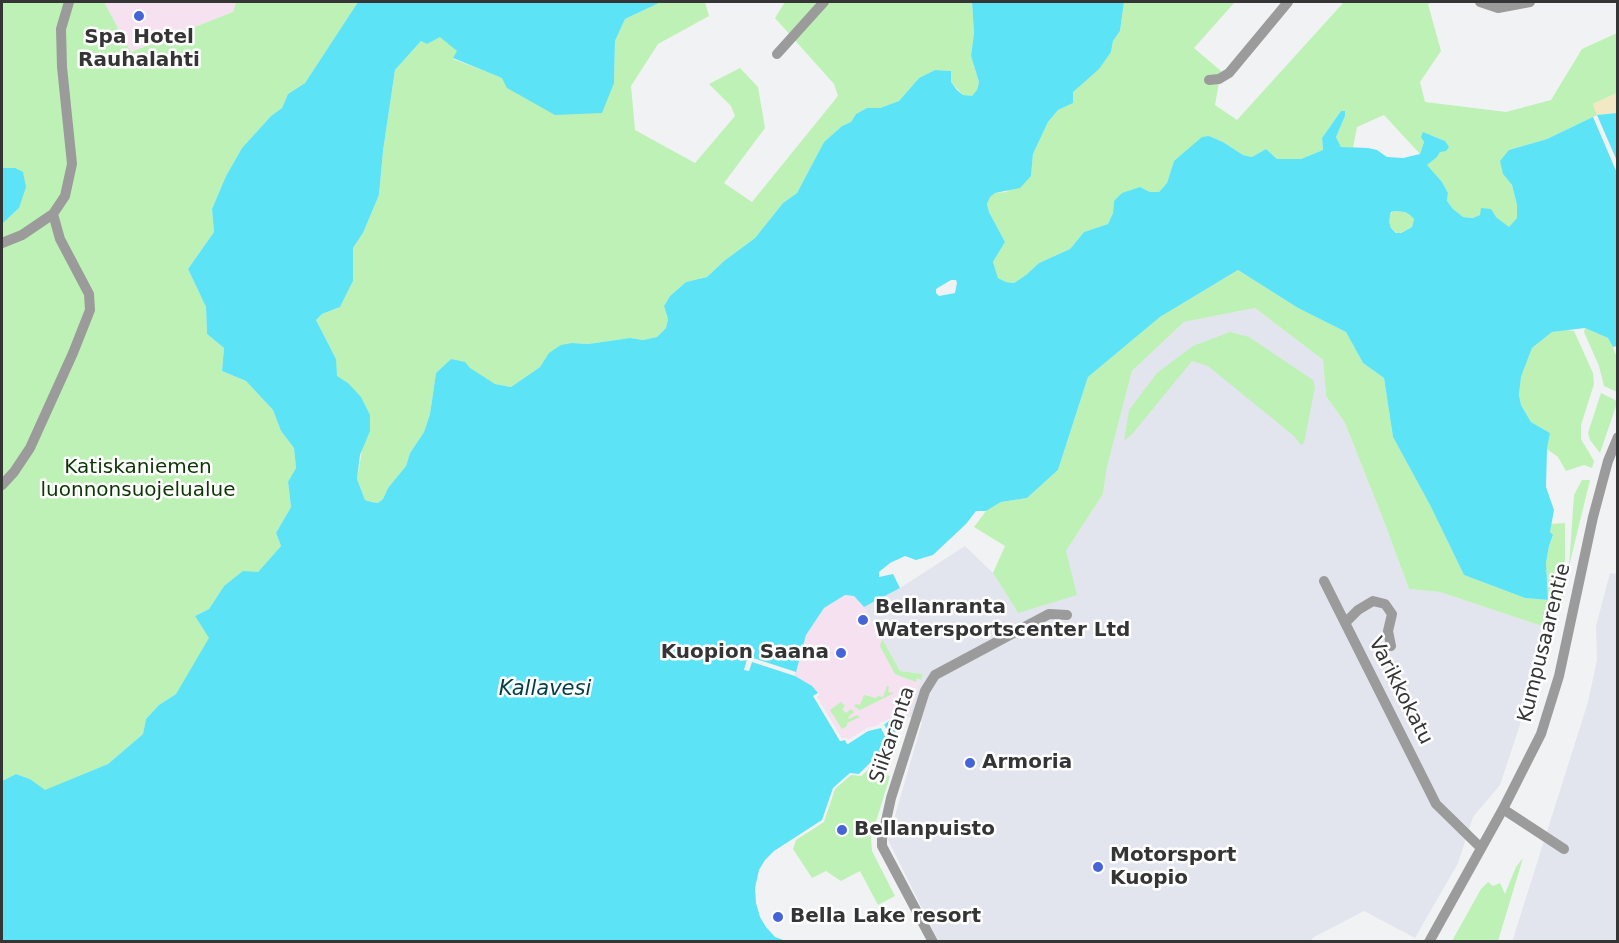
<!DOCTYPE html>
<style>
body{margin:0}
#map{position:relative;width:1619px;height:943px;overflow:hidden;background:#f1f2f4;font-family:"DejaVu Sans",sans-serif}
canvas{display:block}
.frame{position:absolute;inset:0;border:3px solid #353536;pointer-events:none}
</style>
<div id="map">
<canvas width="1619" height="943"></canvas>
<div class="frame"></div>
</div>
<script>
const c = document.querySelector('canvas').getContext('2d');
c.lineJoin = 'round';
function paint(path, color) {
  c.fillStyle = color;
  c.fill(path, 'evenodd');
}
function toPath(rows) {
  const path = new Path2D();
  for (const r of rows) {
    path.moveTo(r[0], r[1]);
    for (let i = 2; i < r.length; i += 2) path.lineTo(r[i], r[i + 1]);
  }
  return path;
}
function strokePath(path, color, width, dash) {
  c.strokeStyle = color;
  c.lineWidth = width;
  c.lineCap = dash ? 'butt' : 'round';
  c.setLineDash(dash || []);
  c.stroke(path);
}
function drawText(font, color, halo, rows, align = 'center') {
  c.font = font + ' "DejaVu Sans",sans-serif';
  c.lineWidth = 5;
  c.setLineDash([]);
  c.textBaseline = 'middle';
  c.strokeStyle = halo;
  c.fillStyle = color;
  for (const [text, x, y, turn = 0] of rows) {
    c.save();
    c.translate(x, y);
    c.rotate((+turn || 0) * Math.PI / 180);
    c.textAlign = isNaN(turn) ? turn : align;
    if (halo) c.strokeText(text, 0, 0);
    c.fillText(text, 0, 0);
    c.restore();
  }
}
paint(toPath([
 [104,2,236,2,233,12,131,52],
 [845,595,854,596,864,607,900,671,923,674,909,717,892,717,847,744,840,741,795,676,806,635,824,608]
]), '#f5e1f0');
paint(toPath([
 [1255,308,1323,360,1326,396,1345,423,1385,524,1409,589,1440,592,1548,628,1533,685,1500,785,1473,817,1458,863,1415,938,1364,911,1314,937,1310,941,939,942,888,840,922,722,909,717,923,674,900,671,864,607,900,588,965,546,993,573,1018,613,1066,551,1103,494,1107,467,1132,371,1184,322],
 [1610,573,1617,574,1617,941,1512,942,1588,702,1597,660,1596,626]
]), '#e2e5ee');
paint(toPath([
 [2,2,104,2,131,52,233,12,236,2,358,2,305,83,288,94,282,108,271,116,242,148,226,176,212,209,214,232,188,269,206,307,207,334,224,348,222,371,246,381,273,410,281,431,294,448,296,468,288,483,291,507,276,533,281,546,258,572,224,586,209,609,195,616,210,638,176,694,159,705,146,719,143,734,108,764,45,791,30,779,16,774,2,781,2,224,19,208,15,168,2,168],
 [661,2,705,2,709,16,658,44,631,86,635,130,695,163,735,116,731,106,709,84,740,68,758,87,765,128,724,183,752,202,838,96,834,84,775,18,785,2,972,2,974,33,971,56,979,82,977,90,972,97,963,95,951,82,951,71,935,70,919,78,899,101,880,108,867,108,856,114,851,122,842,126,824,142,797,193,783,203,755,238,724,261,707,277,686,282,670,296,664,306,668,319,666,328,657,337,643,340,630,338,588,344,572,343,549,354,540,367,511,387,495,384,451,359,436,373,430,414,424,432,410,453,406,466,388,488,383,499,378,503,365,500,357,479,363,445,348,383,336,376,336,359,316,320,322,314,340,307,353,281,353,248,363,233,379,195,383,151,395,70,421,41,427,44,440,36,454,46,458,51,453,59,503,78,614,83,615,41,625,19],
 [1124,2,1235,2,1194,48,1221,71,1215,105,1237,120,1344,2,1433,2,1428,4,1441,51,1420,82,1425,102,1506,112,1551,100,1582,49,1617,33,1617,93,1593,104,1597,115,1547,139,1509,150,1503,174,1512,185,1517,205,1517,218,1509,228,1496,217,1480,215,1474,218,1463,217,1453,209,1447,201,1448,193,1442,182,1426,165,1437,157,1445,141,1431,135,1424,142,1420,154,1384,115,1357,127,1353,148,1341,147,1336,137,1345,116,1341,111,1322,138,1323,150,1301,159,1277,159,1266,149,1252,157,1243,155,1223,142,1209,136,1174,161,1167,183,1159,192,1150,192,1140,187,1114,201,1113,213,1108,224,1084,232,1070,249,1039,263,1026,275,1014,283,1006,282,998,278,993,262,1005,242,989,212,987,204,990,196,995,193,1006,192,1031,176,1033,154,1048,122,1058,110,1072,103,1073,92,1111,52,1113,41,1120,31],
 [1395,211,1405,212,1410,215,1414,219,1412,227,1400,233,1397,233,1391,228,1388,222,1390,216,1392,212],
 [1238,270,1298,308,1346,332,1363,363,1384,378,1393,437,1430,505,1464,575,1525,598,1548,600,1546,563,1549,546,1553,536,1550,532,1551,524,1565,523,1565,590,1561,610,1548,611,1548,628,1440,592,1409,589,1385,524,1345,423,1326,396,1323,360,1255,308,1184,322,1132,371,1107,467,1103,494,1066,551,1077,595,1018,613,993,573,1005,546,974,527,986,511,1001,502,1027,498,1058,470,1088,377,1160,317],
 [1585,328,1608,338,1613,347,1618,361,1617,392,1604,386,1599,366,1584,332],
 [1566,330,1574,331,1593,373,1594,384,1581,425,1581,439,1594,461,1592,468,1584,465,1566,471,1558,457,1547,449,1550,433,1531,422,1521,405,1519,395,1521,377,1532,348,1552,332],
 [1230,332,1249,337,1313,380,1315,387,1304,443,1301,445,1294,436,1208,366,1192,361,1133,433,1124,441,1129,410,1157,373,1193,346],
 [1601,393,1617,401,1617,403,1600,453,1590,440,1588,433],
 [1582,480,1590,480,1569,566,1574,495],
 [882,639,900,671,923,674,921,680,917,678,916,682,895,674,880,646],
 [887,686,889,687,888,692,894,693,860,710,854,706,856,704,860,705,864,695,876,698,878,696,883,697],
 [841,702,845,706,842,709,846,713,851,709,854,712,848,717,849,719,857,715,860,717,847,723,847,726,842,729,830,710],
 [869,769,890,776,871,838,872,851,895,896,878,905,860,871,841,881,826,871,812,878,793,849,796,840,824,822,835,789,851,775,861,776],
 [1523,858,1498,941,1452,941,1481,889,1488,882,1493,886,1500,883,1505,894,1516,867]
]), '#bef1b5');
paint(toPath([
 [1617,93,1617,113,1597,115,1593,104]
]), '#f2e8c3');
paint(toPath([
 [358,2,661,2,625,19,615,41,614,83,602,113,555,115,507,88,502,78,453,58,457,51,440,37,427,44,421,41,395,70,383,151,379,195,363,233,353,248,353,281,340,307,322,314,316,320,336,359,337,376,348,383,361,397,370,415,370,431,360,455,357,479,365,500,372,502,378,503,383,499,388,488,406,466,410,453,424,432,430,414,436,373,451,359,465,362,470,368,495,384,511,387,540,367,549,353,561,345,572,343,588,344,630,338,643,340,657,337,666,328,668,319,664,306,670,296,686,282,707,277,724,261,755,238,783,203,797,193,824,142,842,126,851,122,856,114,867,108,880,108,899,101,919,78,935,70,951,71,951,82,957,90,963,95,972,96,977,90,979,82,971,56,974,33,972,2,1124,2,1120,31,1113,41,1111,52,1099,69,1073,92,1073,103,1058,110,1048,122,1033,154,1031,176,1020,188,995,193,990,197,987,204,989,212,1005,242,993,262,998,278,1006,282,1014,283,1026,275,1039,263,1070,249,1084,232,1108,224,1113,213,1114,201,1122,193,1140,187,1150,192,1159,192,1167,183,1174,161,1202,137,1209,136,1223,142,1243,155,1252,157,1266,149,1277,159,1301,159,1323,150,1322,138,1341,111,1345,111,1345,116,1336,137,1341,147,1368,148,1377,150,1387,157,1403,158,1420,154,1424,142,1421,137,1423,132,1445,141,1449,147,1446,151,1440,152,1437,157,1427,165,1442,182,1448,193,1447,201,1453,209,1463,217,1473,218,1480,215,1481,208,1491,209,1496,217,1509,227,1517,218,1517,205,1512,185,1503,174,1500,161,1509,150,1547,139,1597,115,1617,113,1617,346,1613,347,1608,338,1585,328,1552,332,1532,348,1521,377,1519,395,1521,405,1531,422,1550,433,1547,449,1546,487,1554,510,1550,532,1553,535,1549,546,1546,563,1548,600,1525,598,1464,575,1430,505,1393,437,1384,378,1363,363,1346,332,1298,308,1238,270,1160,317,1088,377,1058,470,1027,498,1001,502,986,511,976,511,966,524,933,555,916,560,905,556,890,563,879,572,879,577,893,574,900,588,864,607,854,596,845,595,824,608,806,635,795,676,812,686,818,693,814,696,840,741,845,740,848,744,868,731,881,727,890,720,896,731,893,741,859,774,850,773,833,788,822,820,774,851,765,860,759,870,755,888,756,903,760,917,766,927,775,937,786,941,2,942,2,781,16,774,30,779,45,790,108,764,143,734,146,719,159,705,176,694,209,638,195,616,209,609,224,586,243,571,258,572,281,546,276,533,291,507,288,482,296,468,294,448,281,431,273,410,246,381,222,371,224,348,207,334,206,307,188,269,214,232,212,209,226,176,242,148,271,116,282,108,288,94,305,83],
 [1395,211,1405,212,1410,215,1414,219,1412,227,1401,233,1396,233,1391,228,1389,222,1390,216,1391,212],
 [951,280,956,280,957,283,955,293,939,296,936,293,936,289],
 [2,168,15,168,23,172,26,187,19,208,2,224]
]), '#5de3f6');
paint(toPath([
 [1597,115,1617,161,1617,173,1593,117],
 [750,648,755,650,753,658,796,672,795,676,752,662,749,671,744,670],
 [818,693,820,695,817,697,842,738,847,738,848,740,867,728,879,725,882,721,895,744,861,776,859,774,889,745,881,728,868,731,847,744,845,740,840,741,813,696]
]), '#f1f2f4');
strokePath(toPath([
 [1480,2,1498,8,1530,2],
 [777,54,824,2],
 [1209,80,1219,79,1229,73,1288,2],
 [2,243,22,235,53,214],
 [2,485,14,472,30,448,73,353,90,310,89,294,60,239,53,214,65,196,72,164,62,67,61,29,69,2],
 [1324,581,1436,804,1480,847],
 [1345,623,1358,610,1373,601,1385,604,1392,614,1388,631,1391,646],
 [1503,809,1564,849],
 [933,942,882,846,882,839,891,798,925,691,935,675,1049,614,1067,615],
 [1429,942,1503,809,1541,734,1559,676,1593,517,1608,461,1618,437]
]), '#9c9b9b', 10);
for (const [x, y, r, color] of [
 [139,16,6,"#4464d7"],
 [863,620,6,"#4464d7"],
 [841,653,6,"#4464d7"],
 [970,763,6,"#4464d7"],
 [842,830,6,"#4464d7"],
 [1098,867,6,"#4464d7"],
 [778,917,6,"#4464d7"]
]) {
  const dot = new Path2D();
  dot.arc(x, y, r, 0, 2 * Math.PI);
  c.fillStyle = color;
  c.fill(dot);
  strokePath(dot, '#fff', 2);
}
drawText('bold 20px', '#353536', '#fff', [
 ["Spa Hotel",139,38,"center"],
 ["Rauhalahti",139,61,"center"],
 ["Bellanranta",875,608],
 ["Watersportscenter Ltd",875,631],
 ["Kuopion Saana",829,653,"right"],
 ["Armoria",982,763],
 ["Bellanpuisto",854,830],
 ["Motorsport",1110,856],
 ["Kuopio",1110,879],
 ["Bella Lake resort",790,917]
], 'left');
drawText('20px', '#0c3604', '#fff', [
 ["Katiskaniemen",138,468],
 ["luonnonsuojelualue",138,491]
]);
drawText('20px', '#353536', '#fff', [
 ["Kumpusaarentie",1545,643,-76],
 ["Varikkokatu",1400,691,63],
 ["Siikaranta",893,735,-71]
]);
drawText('italic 21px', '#003f47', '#fff', [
 ["Kallavesi",545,690]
]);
</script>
